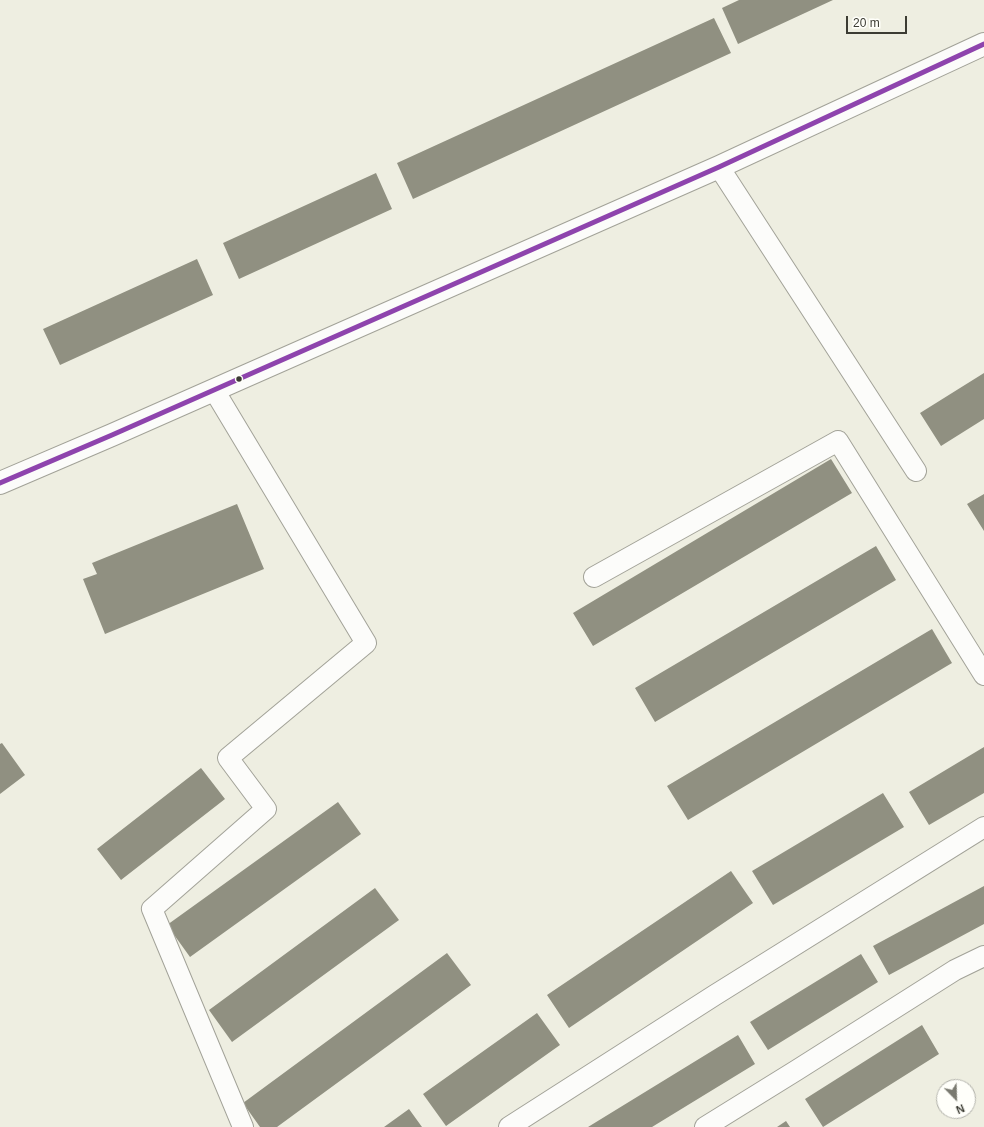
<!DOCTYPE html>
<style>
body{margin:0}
#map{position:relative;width:984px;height:1127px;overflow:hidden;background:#eeeee1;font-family:Arial,sans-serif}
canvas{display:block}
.north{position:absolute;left:936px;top:1079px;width:40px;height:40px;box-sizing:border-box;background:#fffffa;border:1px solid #b1b1aa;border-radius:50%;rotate:157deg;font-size:11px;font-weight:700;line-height:16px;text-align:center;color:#3c3c33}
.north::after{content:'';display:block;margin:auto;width:14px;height:18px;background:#7a7a70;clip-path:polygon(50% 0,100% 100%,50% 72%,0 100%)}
.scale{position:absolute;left:846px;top:16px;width:61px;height:18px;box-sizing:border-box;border:2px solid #3c3c33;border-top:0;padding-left:5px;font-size:12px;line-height:14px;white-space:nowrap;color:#3c3c33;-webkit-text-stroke:3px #fffffa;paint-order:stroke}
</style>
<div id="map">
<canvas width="984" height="1127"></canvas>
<div class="north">N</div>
<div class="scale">20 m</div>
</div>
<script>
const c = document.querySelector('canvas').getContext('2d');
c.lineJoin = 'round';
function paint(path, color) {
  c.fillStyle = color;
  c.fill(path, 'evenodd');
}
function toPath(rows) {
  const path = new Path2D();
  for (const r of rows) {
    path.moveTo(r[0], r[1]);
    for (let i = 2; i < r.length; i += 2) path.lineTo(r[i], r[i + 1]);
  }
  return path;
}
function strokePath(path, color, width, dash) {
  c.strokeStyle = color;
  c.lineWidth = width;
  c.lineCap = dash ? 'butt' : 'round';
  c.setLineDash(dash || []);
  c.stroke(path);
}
paint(toPath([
 [739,0,833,0,738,44,722,8],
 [714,18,731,53,413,199,397,163],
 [376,173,392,209,239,279,223,243],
 [197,259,213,295,60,365,43,329],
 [984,373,984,419,941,446,920,413],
 [831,459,852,493,593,646,573,613],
 [984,494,984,531,967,504],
 [237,504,264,569,105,634,83,579,97,574,92,563],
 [876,546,896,580,655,722,635,688],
 [932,629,952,663,688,820,667,786],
 [2,743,25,775,0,794,0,744],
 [984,747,984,793,929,825,909,792],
 [201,768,225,799,121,880,97,849],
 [883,793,904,827,773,905,752,871],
 [338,802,361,834,190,957,167,925],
 [731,871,753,903,569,1028,547,995],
 [984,886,984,924,889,975,873,946],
 [375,888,399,920,232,1042,209,1010],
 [447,953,471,985,277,1127,260,1127,243,1103],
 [861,954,878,982,768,1050,750,1022],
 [537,1013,560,1045,446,1126,423,1094],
 [922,1025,939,1054,823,1127,805,1099],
 [738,1035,755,1064,652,1127,588,1127],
 [409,1109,422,1127,384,1127],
 [786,1121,790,1127,777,1127]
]), '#909081');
const street = toPath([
 [719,167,916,471],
 [214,390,366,643,228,758,266,809,152,909,243,1127],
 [594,577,838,441,984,675],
 [509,1127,715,995,984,827],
 [705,1127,797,1070,955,970,984,956]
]);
const secondary = toPath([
 [0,483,112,435,719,167,984,44]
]);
strokePath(street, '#a2a298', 22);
strokePath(secondary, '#a2a298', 24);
strokePath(street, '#fcfcfa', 20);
strokePath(secondary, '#fcfcfa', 22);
strokePath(toPath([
 [0,483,112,435,719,167,984,44]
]), '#8e44ad', 5);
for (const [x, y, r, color] of [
 [239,379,3.5,"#3c3c33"]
]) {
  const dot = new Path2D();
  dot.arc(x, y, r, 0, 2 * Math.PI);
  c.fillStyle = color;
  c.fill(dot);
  strokePath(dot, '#fffffa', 1.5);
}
</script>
